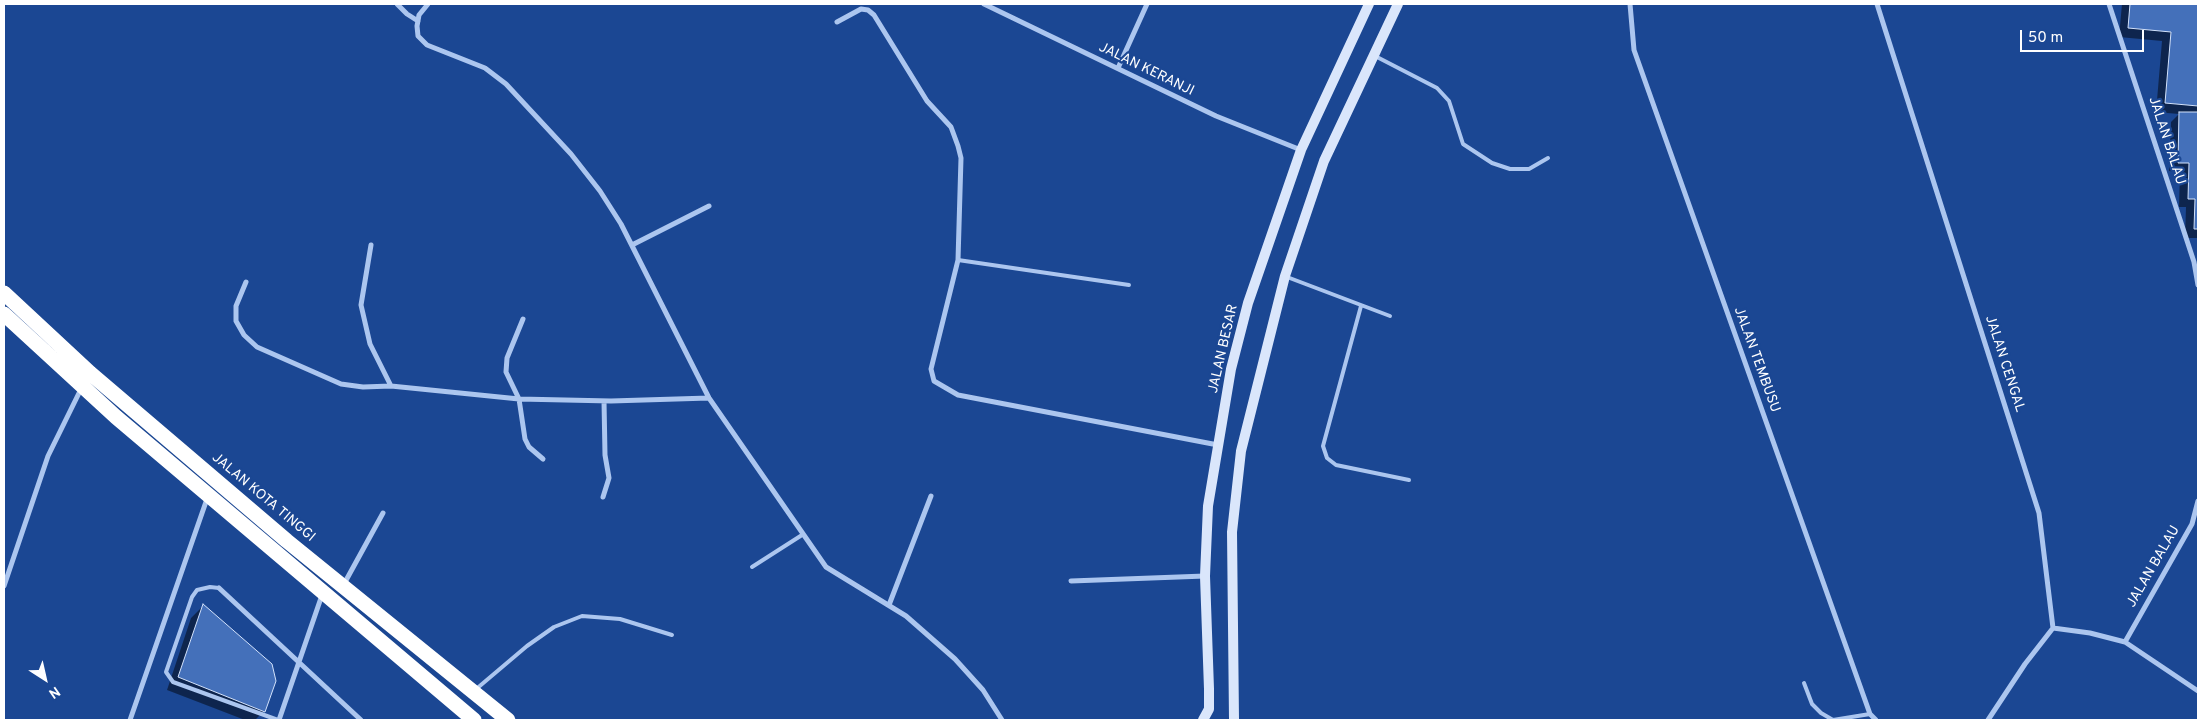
<!DOCTYPE html>
<style>
body{margin:0}
#map{position:relative;width:2202px;height:724px;overflow:hidden;background:#1b4793;font-family:Overpass,sans-serif}
canvas{display:block}
.frame{position:absolute;inset:0;border:5px solid #fff;pointer-events:none}
.north{position:absolute;left:20px;top:654px;width:50px;height:50px;-webkit-text-stroke:4px #1b4793;paint-order:stroke;rotate:145deg;font-size:14px;font-weight:700;line-height:20px;text-align:center;color:#fff}
.north::after{content:'';display:block;margin:auto;width:18px;height:22px;background:#fff;clip-path:polygon(50% 0,100% 100%,50% 72%,0 100%)}
.scale{position:absolute;left:2020px;top:30px;width:124px;height:22px;box-sizing:border-box;border:2px solid #fff;border-top:0;padding-left:6px;font-size:15px;line-height:18px;white-space:nowrap;color:#fff;-webkit-text-stroke:4px #1b4793;paint-order:stroke}
</style>
<div id="map">
<canvas width="2202" height="724"></canvas>
<div class="frame"></div>
<div class="north">N</div>
<div class="scale">50 m</div>
</div>
<script>
const c = document.querySelector('canvas').getContext('2d');
c.lineJoin = 'round';
function paint(path, color) {
  c.fillStyle = color;
  c.fill(path, 'evenodd');
}
function toPath(rows) {
  const path = new Path2D();
  for (const r of rows) {
    path.moveTo(r[0], r[1]);
    for (let i = 2; i < r.length; i += 2) path.lineTo(r[i], r[i + 1]);
  }
  return path;
}
function strokePath(path, color, width, dash) {
  c.strokeStyle = color;
  c.lineWidth = width;
  c.lineCap = dash ? 'butt' : 'round';
  c.setLineDash(dash || []);
  c.stroke(path);
}
function drawText(font, color, halo, rows, align = 'center') {
  c.font = font + ' Overpass,sans-serif';
  c.lineWidth = 4.5;
  c.setLineDash([]);
  c.textBaseline = 'middle';
  c.strokeStyle = halo;
  c.fillStyle = color;
  for (const [text, x, y, turn = 0] of rows) {
    c.save();
    c.translate(x, y);
    c.rotate((+turn || 0) * Math.PI / 180);
    c.textAlign = isNaN(turn) ? turn : align;
    if (halo) c.strokeText(text, 0, 0);
    c.fillText(text, 0, 0);
    c.restore();
  }
}
paint(toPath([
 [2122,4,2198,4,2198,238,2185,238,2186,207,2179,207,2180,172,2169,171,2171,122,2179,114,2156,112,2162,41,2119,37],
 [203,606,264,711,255,720,245,720,167,690,191,618]
]), '#0007');
const building = toPath([
 [2130,4,2198,4,2198,106,2165,103,2171,32,2128,28,2130,4],
 [2179,112,2198,112,2198,229,2194,229,2195,199,2188,199,2189,163,2178,163,2179,112],
 [203,604,272,664,276,681,265,712,178,677,203,604]
]);
paint(building, '#4470ba');
strokePath(building, '#d3e2fb', 1);
strokePath(toPath([
 [1375,56,1437,88,1449,101,1463,144,1492,163,1510,169,1529,169,1548,158],
 [958,260,1129,285],
 [1287,277,1390,316],
 [1361,306,1323,446,1327,458,1336,465,1409,480],
 [752,567,802,535],
 [219,588,210,587,197,590,192,597,166,672,173,682,278,720],
 [1804,683,1812,704,1821,713,1833,720,1870,714],
 [475,690,527,646,554,627,582,616,620,619,672,635]
]), '#acc6ef', 4);
strokePath(toPath([
 [397,4,407,14,418,21],
 [428,4,419,15,417,26,418,36,427,45,485,68,506,84,571,154,600,191,621,224,709,398,826,567,906,616,955,659,983,690,1002,720],
 [984,4,1216,116,1301,150],
 [1630,4,1634,50,1870,714,1876,720],
 [1877,4,2039,513,2053,628,2025,664,1988,720],
 [2109,4,2194,262,2198,285],
 [837,22,861,9,868,10,874,15,927,101,951,127,958,146,961,158,958,260,931,369,934,381,958,395,1218,445],
 [1118,68,1147,4],
 [371,245,361,305,370,344,391,386,519,399,611,401,709,398],
 [632,245,709,206],
 [246,282,236,306,236,321,244,335,257,347,341,384,363,387,391,386],
 [523,319,507,358,506,372,519,399,525,439,529,447,543,459],
 [603,497,609,478,605,455,604,401],
 [1071,581,1205,576],
 [344,584,383,513],
 [4,586,48,456,81,389],
 [219,588,361,720],
 [889,605,931,496],
 [2053,628,2090,633,2125,642,2198,691],
 [2125,642,2192,524,2198,501],
 [130,720,208,496],
 [279,720,322,595]
]), '#acc6ef', 5);
strokePath(toPath([
 [1203,720,1209,709,1209,689,1205,576,1208,506,1231,369,1248,303,1301,150,1369,4],
 [1234,720,1232,532,1241,451,1285,276,1324,161,1398,4]
]), '#dae6fb', 10);
strokePath(toPath([
 [4,293,90,373,287,541,508,720],
 [4,314,116,417,474,720]
]), '#fff', 15);
drawText('14px', '#fff', '#1b4793', [
 ["JALAN KERANJI",1146,70,26],
 ["JALAN BALAU",2166,141,72],
 ["JALAN BESAR",1224,349,-77],
 ["JALAN TEMBUSU",1756,360,70],
 ["JALAN CENGAL",2004,364,72],
 ["JALAN KOTA TINGGI",263,498,40],
 ["JALAN BALAU",2154,567,-60]
]);
</script>
